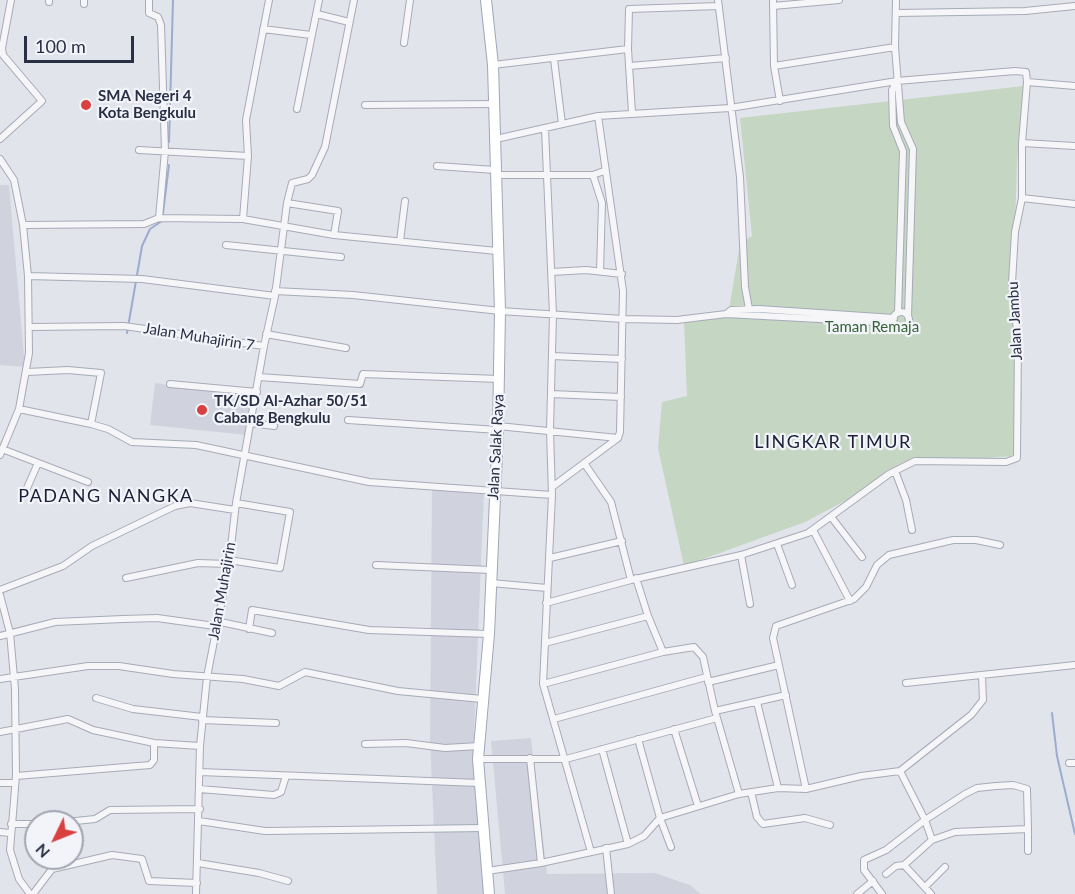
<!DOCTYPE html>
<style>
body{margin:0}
#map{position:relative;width:1075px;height:894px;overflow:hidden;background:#e2e4ec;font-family:Lato,sans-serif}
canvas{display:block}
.north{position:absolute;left:24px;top:810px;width:60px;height:60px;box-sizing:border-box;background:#f2f4f9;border:2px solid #a2a5b1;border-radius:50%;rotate:227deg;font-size:16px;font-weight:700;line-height:24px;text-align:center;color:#292f45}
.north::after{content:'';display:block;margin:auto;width:21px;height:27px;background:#d9403f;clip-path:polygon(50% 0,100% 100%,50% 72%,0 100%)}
.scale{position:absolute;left:24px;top:36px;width:110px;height:27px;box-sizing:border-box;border:3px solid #292f45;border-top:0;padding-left:8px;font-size:18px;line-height:21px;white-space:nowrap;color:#292f45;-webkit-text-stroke:4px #f2f4f9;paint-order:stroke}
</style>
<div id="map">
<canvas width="1075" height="894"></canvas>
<div class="north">N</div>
<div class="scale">100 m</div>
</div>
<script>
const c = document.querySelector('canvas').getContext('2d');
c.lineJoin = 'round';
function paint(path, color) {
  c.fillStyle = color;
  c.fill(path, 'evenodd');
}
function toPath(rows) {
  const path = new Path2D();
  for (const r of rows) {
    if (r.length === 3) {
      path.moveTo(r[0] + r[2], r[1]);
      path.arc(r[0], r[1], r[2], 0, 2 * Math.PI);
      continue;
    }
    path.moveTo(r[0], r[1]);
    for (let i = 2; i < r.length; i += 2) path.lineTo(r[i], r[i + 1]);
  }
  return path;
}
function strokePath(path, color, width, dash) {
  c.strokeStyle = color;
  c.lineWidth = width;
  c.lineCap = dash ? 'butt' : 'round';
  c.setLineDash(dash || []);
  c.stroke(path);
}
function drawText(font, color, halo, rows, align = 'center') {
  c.font = font + ' Lato,sans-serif';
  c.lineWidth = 4.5;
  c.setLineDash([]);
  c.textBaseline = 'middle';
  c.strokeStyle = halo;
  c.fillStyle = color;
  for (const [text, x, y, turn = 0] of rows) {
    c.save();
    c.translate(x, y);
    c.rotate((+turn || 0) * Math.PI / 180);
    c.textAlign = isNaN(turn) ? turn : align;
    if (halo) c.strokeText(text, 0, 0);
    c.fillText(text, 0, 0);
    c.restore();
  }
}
paint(toPath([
 [0,185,9,185,25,367,0,365],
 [155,383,254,396,246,435,150,425],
 [432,487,484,490,474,735,484,894,437,894,430,741],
 [531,738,547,874,655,873,690,885,701,894,505,894,491,741]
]), '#d0d3de');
paint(toPath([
 [1024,86,1017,163,1013,295,1014,337,1022,396,1014,456,917,463,805,522,684,566,658,448,662,402,687,396,684,320,728,315,740,244,752,236,740,118]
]), '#c5d6c3');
strokePath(toPath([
 [169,142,173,0],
 [127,333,142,246,150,229,162,221,169,165],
 [1052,713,1057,756,1075,834]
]), '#9bacce', 2);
const street = toPath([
 [149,0,149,13,158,17,161,25,165,151,159,218],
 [718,0,740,177,745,287,749,309],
 [773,0,774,66,780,101],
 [896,0,895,47,901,122,913,149,908,317],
 [49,2,49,0],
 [84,4,84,0],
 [773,6,839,0],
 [896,13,1025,11,1075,6],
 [317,14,349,22],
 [263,29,311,35],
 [404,43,410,0],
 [628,49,629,9,719,6],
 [554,59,562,124],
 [493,65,628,49,632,113],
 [629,66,726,58],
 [774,66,895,47],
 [897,81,892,90,893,126,903,151,898,313],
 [1027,82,1075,86],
 [365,105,495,104],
 [297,109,319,0],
 [545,129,553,314,550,430,552,495,543,684,591,852],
 [0,139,42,101,3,55,2,48,11,0],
 [496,139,598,116,730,108,897,81,1015,71,1026,72,1027,82,1022,143,1022,198,1075,204],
 [1022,143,1075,146],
 [139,150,248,156],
 [0,159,14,180,23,225,28,276,29,353,19,409,0,455],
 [437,166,495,170],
 [495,175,593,175,604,171],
 [593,175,602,203,600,271],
 [287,203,338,211,334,235],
 [243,219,248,156,246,120,269,0],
 [23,225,144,224,159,218,243,219,334,235,497,251],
 [400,241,405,201],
 [226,245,341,257],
 [552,272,586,270,622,274],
 [28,276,142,279,275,296],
 [275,291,353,295,500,311,623,319,677,320,726,314,894,323],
 [901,320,8],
 [726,314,731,310,759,309,894,318],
 [29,327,124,326,264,346],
 [266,334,346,348],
 [552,356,622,359],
 [27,372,68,370,101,373,91,424],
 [259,377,360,384,363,374,499,379],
 [170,384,257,392],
 [551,394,621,397],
 [19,409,91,424,108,429,132,442,196,445,369,482,552,495],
 [348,420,498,430],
 [251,423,274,426],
 [498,426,618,438],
 [2,449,88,482],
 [584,463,611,502,631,580],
 [895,471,906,500,912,530],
 [552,487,618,438,620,432,623,291,598,116],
 [24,495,38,463],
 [832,518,862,557],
 [813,530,850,601],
 [777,544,792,585],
 [741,555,750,604],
 [550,558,622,541],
 [229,560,280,568,290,512,236,503],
 [376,565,491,570],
 [126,578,198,563,229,564],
 [491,583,547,588],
 [0,590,63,566,92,546,175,506,190,503,235,510],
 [0,595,10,633,15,689,16,776,10,850,19,879,30,894],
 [546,603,631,580,741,555,808,533,889,474,915,461,1006,462,1017,458,1018,340,1012,283,1015,232,1022,198],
 [648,616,663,652],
 [216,621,272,633],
 [249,629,252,610,369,630,489,634],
 [0,636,55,622,123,619,157,618,215,626],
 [545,643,648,616,636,578],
 [0,679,88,666,119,666,173,674,243,679,279,686,305,672,398,691,482,699],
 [708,682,779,665],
 [906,683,1075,665],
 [543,684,663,652,694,647,703,657,715,711,739,794],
 [96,698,133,709,202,717],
 [757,702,778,788],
 [715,711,786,695],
 [554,719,706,677],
 [202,720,276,723],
 [674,729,698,806],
 [0,732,68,719,93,730,154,743,200,746],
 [638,739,660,818,671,847],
 [365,744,406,743,445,748,479,746],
 [602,749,628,844],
 [530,758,541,863],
 [478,759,566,759,717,718],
 [1069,763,1075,763],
 [200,772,479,783],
 [16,776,150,765,154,760,154,743],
 [0,783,15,783],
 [199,789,274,795,281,792,286,776],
 [806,789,773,638,776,626,854,599,866,587,877,565,889,555,953,540,976,540,1000,545],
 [751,792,757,817,763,824,805,818,830,825],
 [199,821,265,831,483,828],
 [66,822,95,819,110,810,200,809],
 [11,824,36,824],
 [0,832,10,833],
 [932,840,925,820,965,794,977,788,996,786,1013,785,1027,789,1028,829],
 [606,848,611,894],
 [198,863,259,873,288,881],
 [904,865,931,894],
 [487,871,541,863,628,844,644,836,660,818,739,794,778,788,806,789,861,776,900,771,971,715,983,700,982,675],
 [886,874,896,866,904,865,932,840,955,832,1028,829,1028,851],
 [925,887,945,867],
 [33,894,52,869,112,855,142,859,149,881,197,883],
 [196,894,200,746,207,677,229,564,236,503,264,346,275,296,287,203,292,183,308,179,312,175,325,147,354,0],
 [857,894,873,881],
 [882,894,864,870,864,860,886,850,925,820,900,771]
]);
const primary = toPath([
 [486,0,493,65,500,311,498,430,489,634,478,759,489,894]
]);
strokePath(street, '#a7aab7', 8);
strokePath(primary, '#a0a6b8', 12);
strokePath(street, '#f6f6f9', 6);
strokePath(primary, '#fff', 10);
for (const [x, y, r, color] of [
 [86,105,6,"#d9403f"],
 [202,410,6,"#d9403f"]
]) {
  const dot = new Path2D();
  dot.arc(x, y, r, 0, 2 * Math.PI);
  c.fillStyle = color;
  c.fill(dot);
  strokePath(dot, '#f2f4f9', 2);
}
drawText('bold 15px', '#292f45', '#f2f4f9', [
 ["SMA Negeri 4",98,96],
 ["Kota Bengkulu",98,113],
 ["TK/SD Al-Azhar 50/51",214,401],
 ["Cabang Bengkulu",214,418]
], 'left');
drawText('15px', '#292f45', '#f2f4f9', [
 ["Jalan Jambu",1015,321,-93],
 ["Jalan Muhajirin 7",199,337,9],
 ["Jalan Salak Raya",496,447,-87],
 ["Jalan Muhajirin",222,591,-80]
]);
drawText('15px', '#366235', '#f2f4f9', [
 ["Taman Remaja",872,327]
]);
c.letterSpacing = '1.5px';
drawText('18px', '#1b2036', '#f2f4f9', [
 ["LINGKAR TIMUR",833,442],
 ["PADANG NANGKA",106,496]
]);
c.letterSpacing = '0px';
</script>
